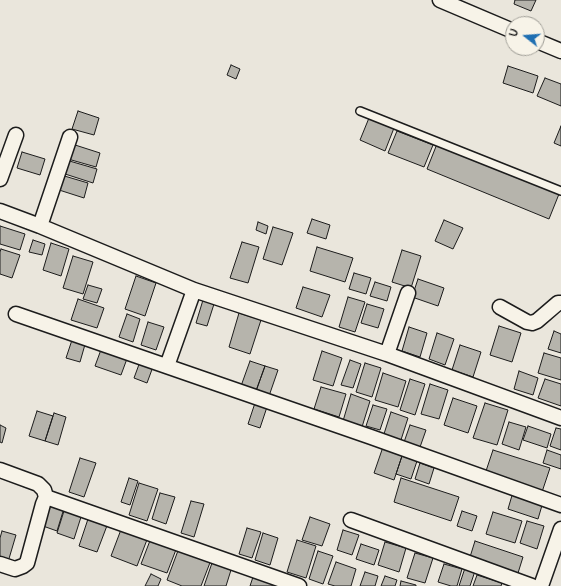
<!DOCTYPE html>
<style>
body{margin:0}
#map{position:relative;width:561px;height:586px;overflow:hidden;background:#eae6dc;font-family:Pangolin,sans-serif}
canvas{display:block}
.north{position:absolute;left:505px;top:16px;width:40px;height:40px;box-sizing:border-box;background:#f7f3e8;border:1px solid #9f9d96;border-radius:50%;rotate:287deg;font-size:11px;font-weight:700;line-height:16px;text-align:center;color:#1c1c1c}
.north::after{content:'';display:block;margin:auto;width:14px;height:18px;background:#1f6fb2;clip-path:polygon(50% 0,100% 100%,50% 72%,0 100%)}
</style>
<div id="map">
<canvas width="561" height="586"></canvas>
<div class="north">U</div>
</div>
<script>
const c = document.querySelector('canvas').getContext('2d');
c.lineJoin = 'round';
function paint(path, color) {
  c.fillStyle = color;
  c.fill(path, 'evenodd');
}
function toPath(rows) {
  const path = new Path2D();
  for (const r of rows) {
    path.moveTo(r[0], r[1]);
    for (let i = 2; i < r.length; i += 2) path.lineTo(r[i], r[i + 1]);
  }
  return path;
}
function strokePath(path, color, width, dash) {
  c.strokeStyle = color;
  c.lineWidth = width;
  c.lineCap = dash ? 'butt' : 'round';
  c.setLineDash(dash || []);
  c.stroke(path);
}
const building = toPath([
 [515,0,536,0,531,11,514,4,515,0],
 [231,65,240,69,236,79,227,75,231,65],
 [508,66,538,76,533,93,503,83,508,66],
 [545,78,561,84,561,106,537,96,545,78],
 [78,111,99,118,94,135,72,129,78,111],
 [369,118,394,128,385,151,360,140,369,118],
 [561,126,561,146,554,143,561,126],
 [397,131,433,145,424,167,388,153,397,131],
 [72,144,100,153,96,167,68,159,72,144],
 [437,144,559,194,549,219,427,169,437,144],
 [22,152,45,159,40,175,17,168,22,152],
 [66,160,97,169,93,183,62,173,66,160],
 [61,175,88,183,84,198,56,189,61,175],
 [312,219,330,225,326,239,307,233,312,219],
 [444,220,463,228,453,249,435,241,444,220],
 [258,222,268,226,266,234,256,230,258,222],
 [0,226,25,234,20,250,0,244,0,226],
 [273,227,293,233,282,265,263,259,273,227],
 [33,240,45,244,42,255,29,252,33,240],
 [242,242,259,247,248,283,230,278,242,242],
 [51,243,69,249,61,276,43,270,51,243],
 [317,247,353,258,345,282,310,271,317,247],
 [1,249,20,255,12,278,0,274,0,252,1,249],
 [402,250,421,256,411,288,392,282,402,250],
 [73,256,93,262,83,294,63,288,73,256],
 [354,273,371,278,366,294,349,289,354,273],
 [136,276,156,283,145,316,125,309,136,276],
 [418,279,444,288,438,306,412,297,418,279],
 [375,282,391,287,387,301,370,296,375,282],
 [88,285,102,289,97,303,83,299,88,285],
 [303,287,330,295,322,317,296,308,303,287],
 [348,297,365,302,355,332,339,327,348,297],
 [78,299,104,308,97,328,71,320,78,299],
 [203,300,214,304,207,326,196,323,203,300],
 [367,304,384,309,378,328,361,323,367,304],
 [239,313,261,320,250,354,229,347,239,313],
 [127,314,140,319,133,342,119,337,127,314],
 [148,322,164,327,156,350,141,345,148,322],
 [499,326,521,333,512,362,490,355,499,326],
 [409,327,427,333,420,357,402,351,409,327],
 [554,331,561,334,561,353,548,349,554,331],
 [437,333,454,339,445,365,429,359,437,333],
 [73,337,86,341,80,362,66,358,73,337],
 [460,345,481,352,473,377,452,370,460,345],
 [102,347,128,356,121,375,95,366,102,347],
 [322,351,342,358,333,386,313,380,322,351],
 [544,353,561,358,561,380,538,373,544,353],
 [141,359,154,364,147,383,134,378,141,359],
 [350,360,361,364,353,388,341,385,350,360],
 [250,361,265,366,256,391,241,386,250,361],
 [365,363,381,368,372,397,356,392,365,363],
 [265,366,278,370,269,396,256,391,265,366],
 [519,371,538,378,533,395,514,389,519,371],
 [383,373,406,381,398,407,375,400,383,373],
 [410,379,425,384,415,415,400,410,410,379],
 [545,379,561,384,561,406,538,398,545,379],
 [430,384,448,390,439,419,421,414,430,384],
 [321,387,346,394,339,417,314,409,321,387],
 [351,394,370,401,362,427,343,421,351,394],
 [453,398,477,406,468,433,444,425,453,398],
 [255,403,267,407,260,428,248,424,255,403],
 [485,403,508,410,497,445,473,438,485,403],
 [373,405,387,409,380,430,366,426,373,405],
 [37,411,53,416,45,441,29,436,37,411],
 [391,412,408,418,400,443,383,437,391,412],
 [54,413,66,417,58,445,45,441,54,413],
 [509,422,526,427,519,450,502,444,509,422],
 [0,425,6,428,2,443,0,442,0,425],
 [410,425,426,430,419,450,403,445,410,425],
 [528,426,551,434,547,448,523,440,528,426],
 [556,428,561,429,561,450,550,446,556,428],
 [384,444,404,450,394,480,374,473,384,444],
 [493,450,550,468,542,492,485,474,493,450],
 [547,450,561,455,561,469,543,463,547,450],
 [403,453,418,458,411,479,396,474,403,453],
 [80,458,96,463,84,497,69,492,80,458],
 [420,463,434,468,429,484,415,479,420,463],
 [129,478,138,481,130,505,121,502,129,478],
 [401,478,459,497,451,521,394,502,401,478],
 [139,483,158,489,147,521,129,515,139,483],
 [513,492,543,502,538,519,508,509,513,492],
 [160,493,175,497,166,524,152,519,160,493],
 [51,500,65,505,57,531,43,526,51,500],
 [191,501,204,504,194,537,181,533,191,501],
 [64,511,81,517,74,539,57,533,64,511],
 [462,511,477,516,472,531,457,526,462,511],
 [493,512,522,521,515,543,486,534,493,512],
 [89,516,108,523,97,552,79,546,89,516],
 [310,517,330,524,322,546,302,540,310,517],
 [527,521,544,526,537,549,520,543,527,521],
 [122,527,148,537,137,566,111,556,122,527],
 [247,528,261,532,252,558,239,554,247,528],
 [343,530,359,535,352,555,337,550,343,530],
 [2,531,16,535,8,562,0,559,0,538,2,531],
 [263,533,278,538,270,565,255,560,263,533],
 [151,538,177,547,167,573,141,564,151,538],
 [297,540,316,546,306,578,287,572,297,540],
 [475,541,523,557,518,573,470,557,475,541],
 [385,542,406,548,399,572,378,565,385,542],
 [361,544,379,550,374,565,356,559,361,544],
 [179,548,211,560,201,586,182,586,167,580,179,548],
 [318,551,333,556,323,584,309,579,318,551],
 [415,553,433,558,425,583,407,578,415,553],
 [336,562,356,569,351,586,335,586,328,584,336,562],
 [212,563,231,570,226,586,204,586,212,563],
 [444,564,462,569,457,586,451,586,438,582,444,564],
 [465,568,475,571,470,586,459,586,465,568],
 [365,572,378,576,375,586,360,586,365,572],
 [151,574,161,579,158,586,145,586,151,574],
 [477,575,502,583,501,586,473,586,477,575],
 [385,576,397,580,395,586,381,586,385,576],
 [253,577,273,584,272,586,250,586,253,577],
 [401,581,416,585,416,586,400,586,401,581]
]);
paint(building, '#b6b4ac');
strokePath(building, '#1c1c1c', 1);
const lane = toPath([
 [360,111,561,191]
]);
const street = toPath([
 [440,0,513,31],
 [537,41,561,51],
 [0,179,16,135],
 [0,211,40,226,194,290,387,354,561,418],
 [40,226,70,137],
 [500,307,527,322,532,323,537,321,558,303,561,303],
 [16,314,371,437,561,505],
 [387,354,408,293],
 [167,366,194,290],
 [0,470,38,484,44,490,46,497],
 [351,520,532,586],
 [0,564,15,569,23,566,27,563,43,504,46,497,299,586],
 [541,586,561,529]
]);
strokePath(lane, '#1c1c1c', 10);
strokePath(street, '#1c1c1c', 17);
strokePath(lane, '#f7f3e8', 7);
strokePath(street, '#f7f3e8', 14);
</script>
